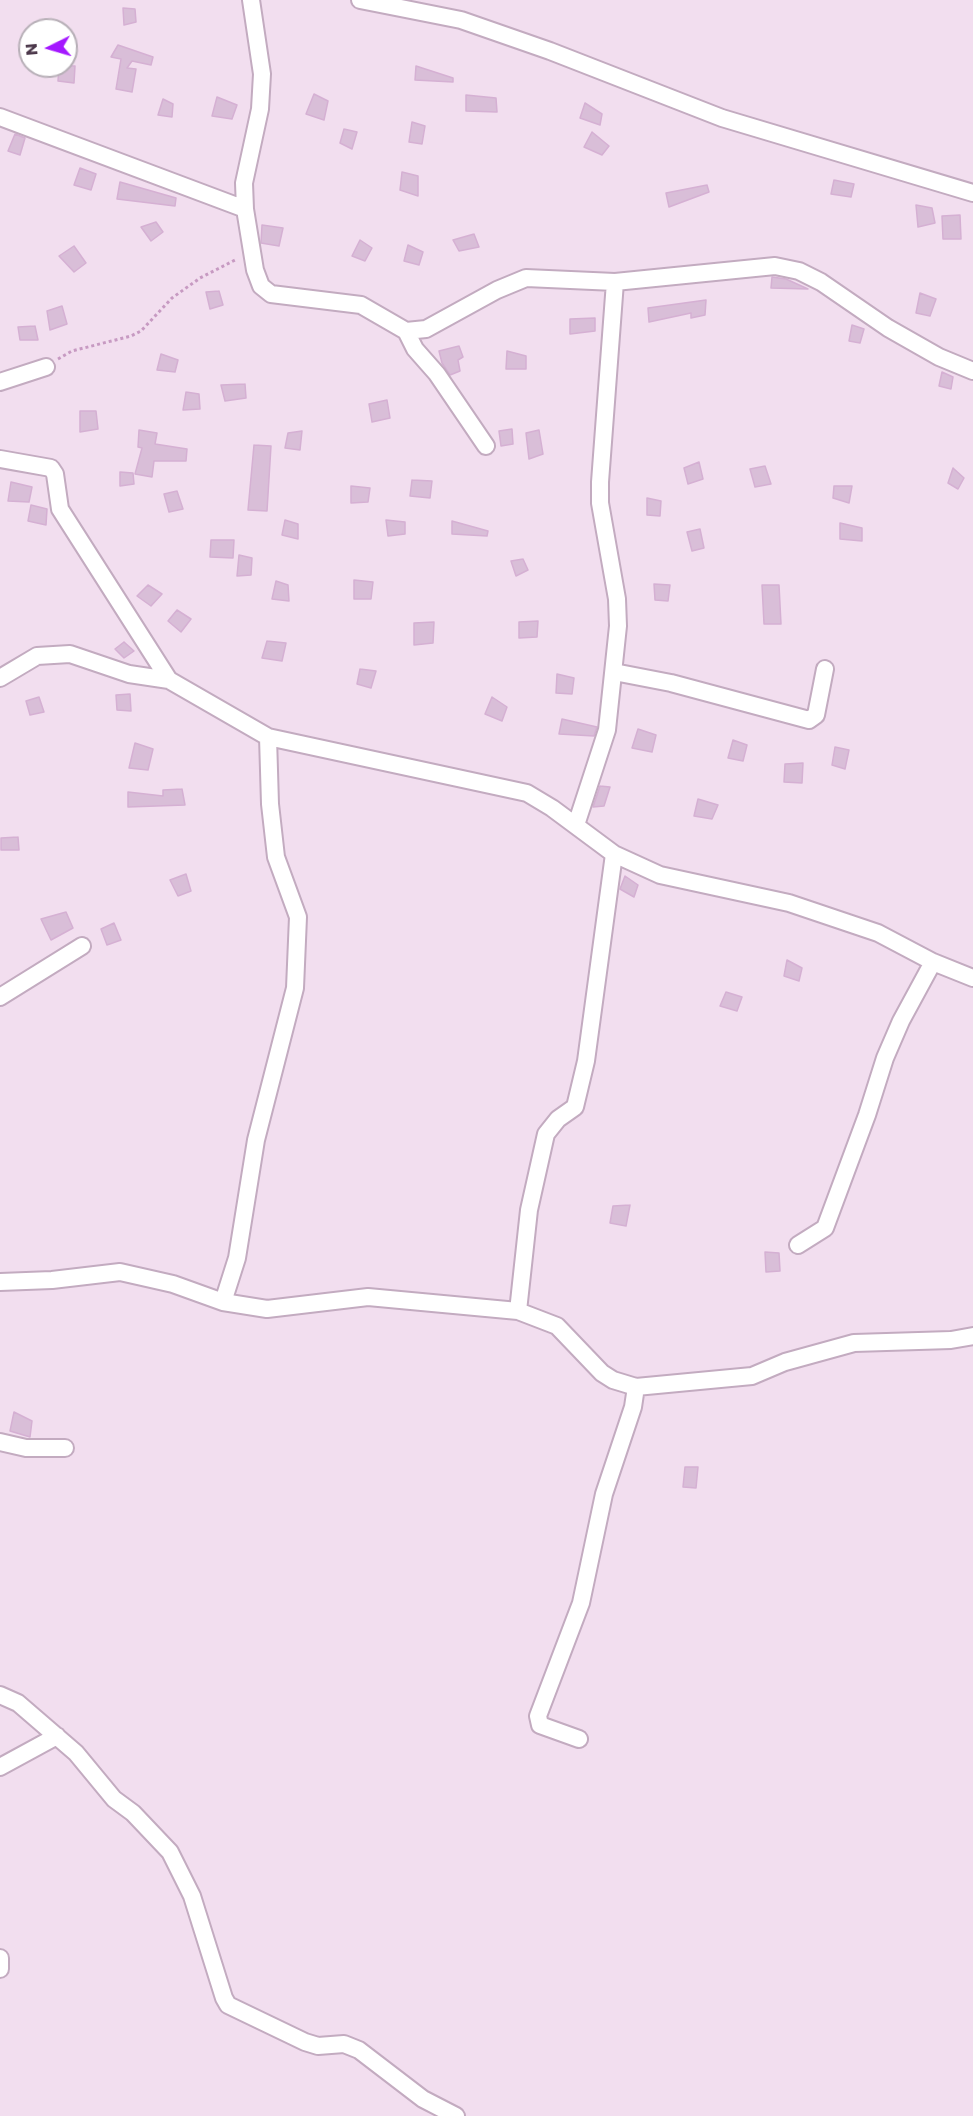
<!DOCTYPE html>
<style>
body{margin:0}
#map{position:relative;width:973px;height:2116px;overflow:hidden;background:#f6eaf4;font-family:Poppins,sans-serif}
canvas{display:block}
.north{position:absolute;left:18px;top:18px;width:60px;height:60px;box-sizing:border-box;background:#fff;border:2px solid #b7afb7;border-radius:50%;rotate:265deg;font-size:16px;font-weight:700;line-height:24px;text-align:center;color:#4b374a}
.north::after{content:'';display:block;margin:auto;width:21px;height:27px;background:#a418ff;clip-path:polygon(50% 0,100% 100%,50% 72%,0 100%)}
</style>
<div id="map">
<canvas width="973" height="2116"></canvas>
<div class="north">N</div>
</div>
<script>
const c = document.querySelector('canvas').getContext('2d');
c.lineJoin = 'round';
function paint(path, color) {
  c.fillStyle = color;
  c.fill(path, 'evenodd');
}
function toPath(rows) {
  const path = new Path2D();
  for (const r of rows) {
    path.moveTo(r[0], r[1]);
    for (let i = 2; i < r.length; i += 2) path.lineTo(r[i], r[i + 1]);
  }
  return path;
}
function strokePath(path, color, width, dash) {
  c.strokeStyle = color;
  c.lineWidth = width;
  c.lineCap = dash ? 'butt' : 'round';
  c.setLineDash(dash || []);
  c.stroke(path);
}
paint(toPath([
 [0,0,973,0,973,2116,0,2116],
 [30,30,66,30,66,66,30,66]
]), '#f2deef');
const building = toPath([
 [123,8,135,9,136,22,124,25,123,8],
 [118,45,153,57,151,65,132,61,127,68,136,69,132,92,116,89,121,59,111,57,118,45],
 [59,66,75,66,74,83,58,81,59,66],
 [416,66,453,78,453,82,415,80,416,66],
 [314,94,328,101,324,120,306,114,314,94],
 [466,95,496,98,497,112,466,111,466,95],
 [217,97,237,105,232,119,212,116,217,97],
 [163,99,173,104,172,117,158,115,163,99],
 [585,103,602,114,600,125,580,118,585,103],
 [412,122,425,126,422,144,409,142,412,122],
 [344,129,357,132,352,149,340,143,344,129],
 [592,132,609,146,602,155,584,147,592,132],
 [15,134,25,138,20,155,8,151,15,134],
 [80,168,96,174,91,190,74,185,80,168],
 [402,172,418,176,418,196,400,190,402,172],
 [834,180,854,184,851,197,831,194,834,180],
 [120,182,176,198,175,206,117,199,120,182],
 [707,185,709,192,669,207,666,193,707,185],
 [916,205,932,208,935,223,918,227,916,205],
 [960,215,961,239,943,239,942,216,960,215],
 [156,222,163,232,151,241,141,227,156,222],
 [262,225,283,228,279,246,261,243,262,225],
 [474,234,479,247,459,251,453,240,474,234],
 [360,240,372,248,365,261,352,256,360,240],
 [408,245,423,252,419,265,404,261,408,245],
 [74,246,86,263,74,272,59,256,74,246],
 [772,277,786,279,808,289,771,288,772,277],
 [219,291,223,305,210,309,206,292,219,291],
 [920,293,936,299,930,316,916,313,920,293],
 [706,300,705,315,691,318,691,313,649,322,648,308,706,300],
 [62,306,67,324,50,330,47,311,62,306],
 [595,318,595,331,570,334,570,319,595,318],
 [852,325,864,329,860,343,849,341,852,325],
 [35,326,38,340,20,340,18,327,35,326],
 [459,346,463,357,458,360,460,371,450,375,442,363,439,351,459,346],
 [507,351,526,356,526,369,506,369,507,351],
 [161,354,178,360,175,372,157,370,161,354],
 [942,372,953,377,951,389,939,386,942,372],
 [245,384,246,398,225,401,221,385,245,384],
 [186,392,199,394,200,409,183,410,186,392],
 [387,400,390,418,372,422,369,404,387,400],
 [80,411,96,411,98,429,80,432,80,411],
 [512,429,513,444,501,446,499,431,512,429],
 [139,430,157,433,155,444,187,449,186,461,154,461,152,477,135,474,142,448,138,447,139,430],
 [539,430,543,454,529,459,526,433,539,430],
 [302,431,300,450,285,448,288,433,302,431],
 [254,445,271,446,267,511,248,510,254,445],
 [699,462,703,479,688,484,684,468,699,462],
 [765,466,771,484,755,487,750,469,765,466],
 [953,468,964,478,958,489,948,483,953,468],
 [120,472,133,473,134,484,120,486,120,472],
 [412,480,432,481,430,498,410,496,412,480],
 [11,482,32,487,29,502,8,501,11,482],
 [351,486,370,488,368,502,351,503,351,486],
 [834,486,852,486,849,503,833,498,834,486],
 [177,491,183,509,169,512,164,494,177,491],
 [647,498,661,501,660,516,647,515,647,498],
 [31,505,47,509,46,525,28,521,31,505],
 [285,520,298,524,298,539,282,535,285,520],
 [386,520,405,522,405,534,388,536,386,520],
 [452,521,488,531,487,536,452,534,452,521],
 [840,523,862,528,862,541,840,539,840,523],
 [700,529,704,548,692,551,687,532,700,529],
 [211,540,234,540,233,558,210,557,211,540],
 [239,555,252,558,251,575,237,576,239,555],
 [523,559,528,570,516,576,511,561,523,559],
 [354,580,373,582,371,599,354,599,354,580],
 [276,581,288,585,289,601,272,599,276,581],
 [654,584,670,585,668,601,655,600,654,584],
 [148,585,162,594,151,606,137,596,148,585],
 [762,585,779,585,781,624,764,624,762,585],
 [177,610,191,619,181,632,168,621,177,610],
 [538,621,537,637,519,638,519,622,538,621],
 [434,622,433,643,414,645,414,623,434,622],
 [267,641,286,643,282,661,262,658,267,641],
 [124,642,134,651,124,658,115,649,124,642],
 [360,669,376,671,371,688,357,684,360,669],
 [557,674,574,678,572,694,556,693,557,674],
 [130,694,131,711,117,710,116,695,130,694],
 [39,697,44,712,30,715,26,701,39,697],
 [492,697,507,707,502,721,485,714,492,697],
 [562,719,597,727,594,736,559,734,562,719],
 [638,729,656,735,652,752,632,748,638,729],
 [733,740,747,745,743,761,728,758,733,740],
 [135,743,153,749,148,770,129,768,135,743],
 [835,747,849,750,845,769,832,765,835,747],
 [803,763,802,783,784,782,785,764,803,763],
 [600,786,610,787,604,806,593,807,600,786],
 [182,789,185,805,128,807,128,792,163,796,163,790,182,789],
 [698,799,718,805,712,819,694,816,698,799],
 [18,837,19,850,1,850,1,838,18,837],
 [186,874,191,891,178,896,170,880,186,874],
 [625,876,638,885,634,897,620,889,625,876],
 [66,912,73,928,51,940,41,919,66,912],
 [114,923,121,940,107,945,101,929,114,923],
 [787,960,802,968,799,981,784,976,787,960],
 [726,992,742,997,737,1011,720,1006,726,992],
 [630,1205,626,1226,610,1223,613,1206,630,1205],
 [765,1252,779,1253,780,1271,766,1272,765,1252],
 [14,1412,32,1421,30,1437,10,1431,14,1412],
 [685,1467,698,1467,696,1488,683,1487,685,1467]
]);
paint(building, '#d9bed8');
strokePath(building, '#d5b0d3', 1.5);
const street = toPath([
 [251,0,262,74,260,109,244,183,245,209,255,270,261,286,271,294,361,305,406,331,426,329,497,290,526,278,615,282,775,266,799,271,821,282,888,328,939,357,973,371],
 [360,0,461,20,550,51,722,118,973,193],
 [0,117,245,209],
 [406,331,415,349,437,374,486,446],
 [0,382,46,367],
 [0,459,51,468,55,474,60,509,169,680],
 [614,672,671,683,809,720,816,715,825,669],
 [0,678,37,656,70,654,129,674,169,680,268,737,527,793,552,808,614,854,660,875,789,903,878,933,933,962,973,978],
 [576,825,607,730,618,626,617,599,600,503,600,482,615,282],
 [0,997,82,946],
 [798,1245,825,1228,867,1115,885,1058,901,1021,933,962],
 [0,1282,52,1280,120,1272,173,1284,223,1302,267,1309,368,1297,518,1311,557,1326,602,1373,613,1380,636,1387,752,1376,785,1362,854,1343,951,1340,973,1336],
 [223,1302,237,1258,256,1140,295,988,298,917,276,857,270,804,268,737],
 [518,1311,529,1210,546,1134,558,1119,575,1107,586,1061,614,854],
 [0,1442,26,1448,65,1448],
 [0,1695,18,1703,76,1753,114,1799,133,1813,170,1852,192,1896,224,1998,228,2005,305,2042,318,2046,344,2044,359,2050,423,2099,456,2116],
 [579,1739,540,1725,538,1716,581,1603,604,1494,633,1407,636,1387],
 [0,1767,57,1736],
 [0,1958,0,1969]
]);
strokePath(street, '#c3abc0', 20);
strokePath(toPath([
 [58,359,72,351,131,336,141,331,172,298,200,278,237,259]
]), '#c79ac2', 3, [3, 3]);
strokePath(street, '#fff', 16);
</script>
